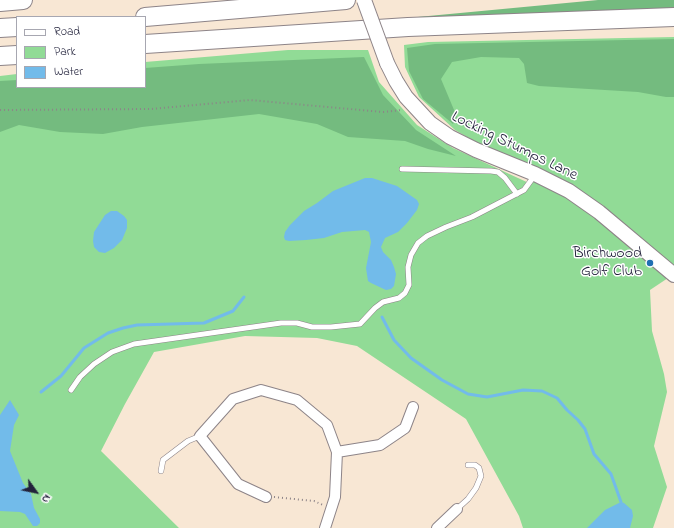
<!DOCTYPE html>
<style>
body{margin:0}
#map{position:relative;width:674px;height:528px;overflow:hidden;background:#f8e7d4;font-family:"Indie Flower",sans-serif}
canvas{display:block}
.legend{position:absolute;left:16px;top:16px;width:130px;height:72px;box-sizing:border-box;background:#fff;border:1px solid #a7a7b1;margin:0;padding:5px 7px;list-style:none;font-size:12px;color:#22223b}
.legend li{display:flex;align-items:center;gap:8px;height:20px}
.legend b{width:20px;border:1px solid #a7a7b1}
.north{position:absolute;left:16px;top:472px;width:40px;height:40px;-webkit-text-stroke:3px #fff;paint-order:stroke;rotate:123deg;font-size:11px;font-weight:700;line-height:16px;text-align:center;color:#22223b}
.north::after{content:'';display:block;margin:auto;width:14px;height:18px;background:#22223b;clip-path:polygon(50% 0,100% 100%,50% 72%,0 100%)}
</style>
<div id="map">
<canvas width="674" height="528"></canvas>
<ul class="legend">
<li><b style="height:5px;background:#fff"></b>Road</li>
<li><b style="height:11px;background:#91db96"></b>Park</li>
<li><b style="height:11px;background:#72bbea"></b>Water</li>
</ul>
<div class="north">N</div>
</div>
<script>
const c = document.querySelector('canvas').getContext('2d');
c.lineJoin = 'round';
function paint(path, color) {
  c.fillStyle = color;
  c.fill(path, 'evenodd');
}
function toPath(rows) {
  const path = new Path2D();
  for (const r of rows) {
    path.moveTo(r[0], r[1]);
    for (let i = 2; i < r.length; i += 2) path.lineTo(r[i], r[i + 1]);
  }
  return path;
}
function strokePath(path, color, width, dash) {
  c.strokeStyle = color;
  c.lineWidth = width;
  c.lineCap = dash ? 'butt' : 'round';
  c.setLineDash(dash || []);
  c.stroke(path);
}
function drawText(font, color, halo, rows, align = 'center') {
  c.font = font + ' "Indie Flower",sans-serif';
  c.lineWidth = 3;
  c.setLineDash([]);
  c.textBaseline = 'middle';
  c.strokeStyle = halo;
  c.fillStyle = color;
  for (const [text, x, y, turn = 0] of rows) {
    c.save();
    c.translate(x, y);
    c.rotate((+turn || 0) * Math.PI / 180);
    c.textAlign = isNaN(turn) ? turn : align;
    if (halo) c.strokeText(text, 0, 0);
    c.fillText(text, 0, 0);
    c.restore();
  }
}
paint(toPath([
 [674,37,674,274,650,290,652,331,664,374,667,392,654,446,667,487,653,528,523,528,519,516,466,419,357,346,317,338,245,336,154,352,125,404,101,451,179,528,0,528,0,76,17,74,17,87,145,87,145,62,288,50,368,50,379,82,417,125,453,148,531,184,543,173,486,148,455,130,419,97,405,67,404,45,428,42]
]), '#91db96');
paint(toPath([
 [598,0,674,0,674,12,386,20],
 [674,39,674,97,666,97,638,92,539,86,527,83,524,64,519,58,481,57,452,62,441,79,457,117,453,124,423,99,409,71,407,48,435,44],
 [364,57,383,95,416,130,456,156,428,149,405,141,348,137,317,124,259,114,142,127,103,134,60,132,19,125,0,132,0,81,17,80,17,87,145,87,145,68,199,64]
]), '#74bb7f');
paint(toPath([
 [365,178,372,178,397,186,417,200,419,204,417,210,407,223,398,232,385,238,381,247,383,252,391,260,394,267,396,274,394,286,391,289,386,290,371,283,368,281,366,268,371,242,369,232,365,230,342,232,324,238,306,240,289,241,285,240,284,237,285,232,290,225,304,211,317,203,333,191],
 [111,211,117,211,124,216,127,220,127,228,122,240,114,248,105,253,99,252,94,247,93,241,94,232,105,215],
 [10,400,19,415,14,425,10,451,23,483,31,494,34,508,40,519,40,523,37,526,33,526,25,514,20,512,0,511,0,415],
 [621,502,624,503,632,510,633,516,630,528,587,528,605,510]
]), '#72bbea');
strokePath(toPath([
 [382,317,394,340,411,358,442,380,468,394,487,397,523,390,542,391,557,398,567,410,578,420,585,429,594,454,611,474,621,502],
 [41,392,61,376,84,348,108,333,123,328,137,325,204,323,233,311,244,297]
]), '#72bbea', 3);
const lane = toPath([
 [402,169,491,171,498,172,505,178,517,194],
 [71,390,80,377,94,364,112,352,134,344,281,323,297,323,312,327,331,327,360,324,375,308,383,302,399,298,405,293,409,285,408,267,411,255,418,243,427,236,446,227,472,217,524,190,535,175],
 [161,471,163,460,188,441,200,436],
 [457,509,468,499,476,488,481,476,479,468,475,465,468,465]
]);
const street = toPath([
 [337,452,380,445,405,428,413,407],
 [266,497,238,484,200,436,233,399,261,390,297,400,327,425,337,452,335,497,325,528],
 [437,528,457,509]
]);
const secondary = toPath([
 [387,63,396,81,406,97,430,123,450,137,476,150,535,174,569,191,599,212,674,275]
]);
const highway = toPath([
 [0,2,23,0],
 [145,17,346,0],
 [0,28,17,27],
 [145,44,408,27,674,17],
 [0,56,17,55]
]);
strokePath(lane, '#8d8488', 6);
strokePath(street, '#8d8488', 12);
strokePath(secondary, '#8d8488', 16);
strokePath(highway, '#8d8488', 20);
strokePath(toPath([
 [0,110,151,109,250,100,383,112,402,110],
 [274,497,314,501,323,505]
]), '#8d8488', 2, [1, 3]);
strokePath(lane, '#fff', 5);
strokePath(street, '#fff', 10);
strokePath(secondary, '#fff', 14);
strokePath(highway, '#fff', 18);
const secondaryBridge = toPath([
 [364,0,387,63]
]);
strokePath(secondaryBridge, '#8d8488', 16, []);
strokePath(secondaryBridge, '#fff', 14);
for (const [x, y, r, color] of [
 [650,263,4,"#1f6fb2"]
]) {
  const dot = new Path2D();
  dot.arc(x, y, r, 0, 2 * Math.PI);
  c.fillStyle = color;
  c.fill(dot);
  strokePath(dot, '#fff', 1.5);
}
drawText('16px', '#22223b', '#fff', [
 ["Locking Stumps Lane",514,147,26]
]);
drawText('16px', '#22223b', '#fff', [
 ["Birchwood",642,254],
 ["Golf Club",642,272]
], 'right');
</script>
